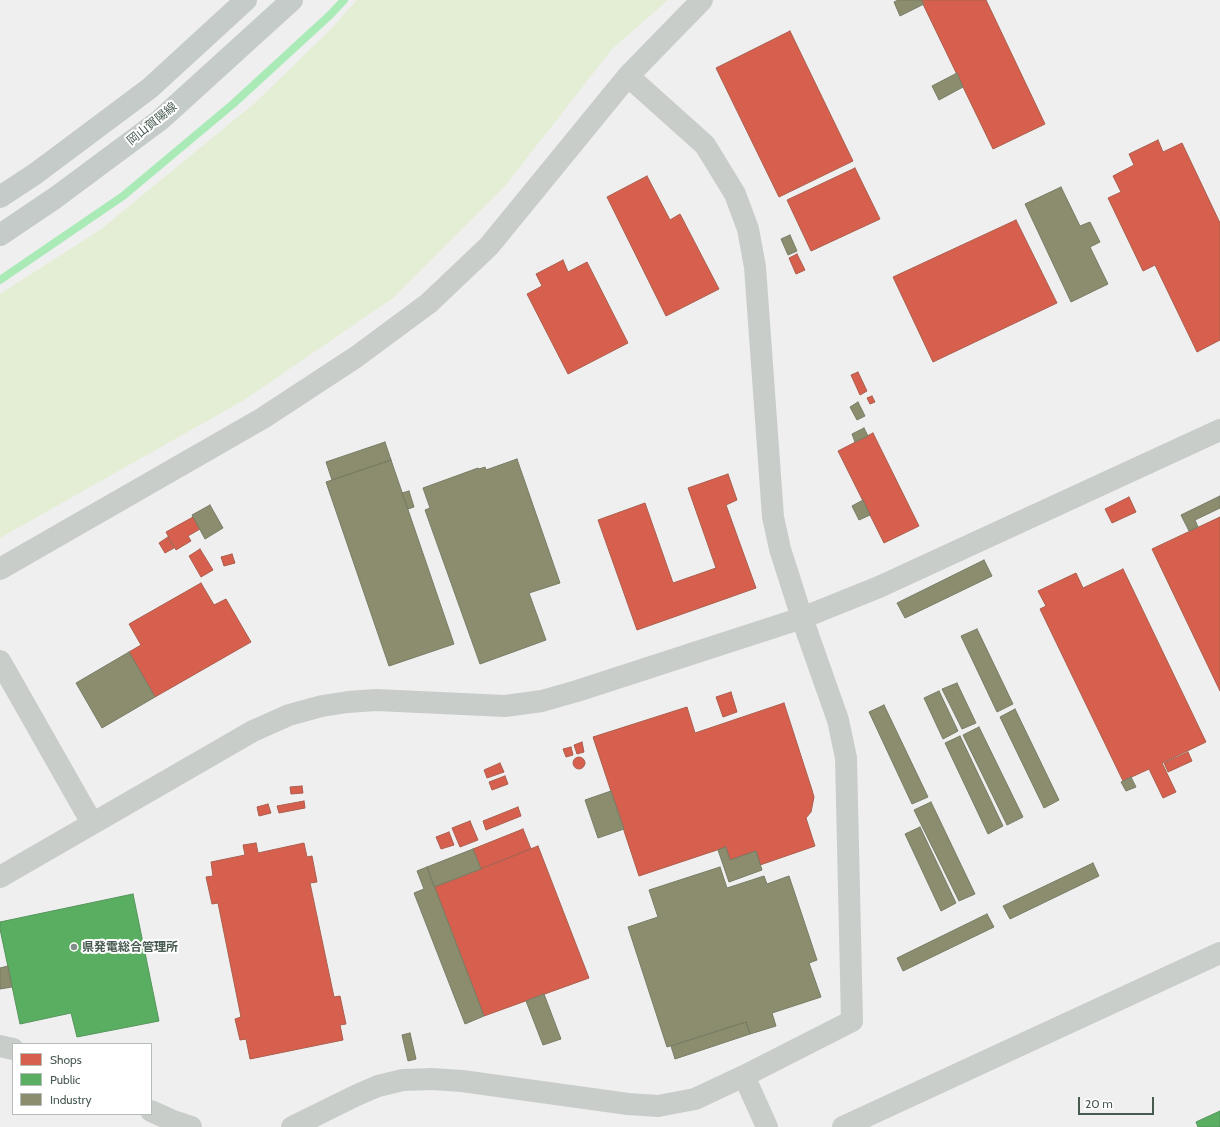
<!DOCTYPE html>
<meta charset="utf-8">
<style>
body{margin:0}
#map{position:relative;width:1220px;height:1127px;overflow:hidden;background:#efefef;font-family:Cabin,sans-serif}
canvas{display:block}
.legend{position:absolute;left:12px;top:1043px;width:140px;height:72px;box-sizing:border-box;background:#fff;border:1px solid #b5bdb9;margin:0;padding:5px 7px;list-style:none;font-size:12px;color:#475a50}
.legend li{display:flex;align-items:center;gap:8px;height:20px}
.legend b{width:20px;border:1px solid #b5bdb9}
.scale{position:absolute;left:1078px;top:1097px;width:76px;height:18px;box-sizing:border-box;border:2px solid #475a50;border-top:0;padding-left:5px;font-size:12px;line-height:14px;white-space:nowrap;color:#475a50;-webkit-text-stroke:3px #fff;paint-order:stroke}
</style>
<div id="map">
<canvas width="1220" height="1127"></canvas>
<ul class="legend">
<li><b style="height:11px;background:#d6604d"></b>Shops</li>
<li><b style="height:11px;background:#5aae61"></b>Public</li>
<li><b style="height:11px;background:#8c8c6e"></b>Industry</li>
</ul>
<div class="scale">20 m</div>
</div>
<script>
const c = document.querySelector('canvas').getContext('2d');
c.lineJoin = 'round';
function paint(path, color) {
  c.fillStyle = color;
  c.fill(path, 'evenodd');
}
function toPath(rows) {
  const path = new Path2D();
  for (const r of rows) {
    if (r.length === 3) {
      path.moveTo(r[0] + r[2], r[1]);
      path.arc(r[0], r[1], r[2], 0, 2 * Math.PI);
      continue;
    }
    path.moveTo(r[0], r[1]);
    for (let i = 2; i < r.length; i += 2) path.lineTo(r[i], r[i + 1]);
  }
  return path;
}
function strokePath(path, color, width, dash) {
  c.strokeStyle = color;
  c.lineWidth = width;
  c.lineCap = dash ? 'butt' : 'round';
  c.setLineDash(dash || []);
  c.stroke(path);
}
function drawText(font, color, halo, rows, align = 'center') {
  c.font = font + ' Cabin,"Noto Sans JP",sans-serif';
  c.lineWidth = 4;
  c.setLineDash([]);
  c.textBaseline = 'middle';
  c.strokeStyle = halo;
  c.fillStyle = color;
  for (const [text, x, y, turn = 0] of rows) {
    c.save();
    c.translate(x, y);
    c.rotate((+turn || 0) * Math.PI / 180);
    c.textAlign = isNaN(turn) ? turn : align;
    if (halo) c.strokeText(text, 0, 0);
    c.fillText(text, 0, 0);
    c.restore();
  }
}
paint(toPath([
 [357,0,668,0,612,49,505,186,393,298,244,400,0,538,0,294,100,230,256,102,331,29]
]), '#e3eed4');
const shops = toPath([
 [921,0,986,0,1045,124,993,149,921,0],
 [790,31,853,161,779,197,716,68,790,31],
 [1158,140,1163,152,1182,143,1220,223,1220,340,1197,352,1155,265,1143,271,1108,198,1121,192,1113,176,1134,165,1129,154,1158,140],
 [855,168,880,219,811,251,787,200,855,168],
 [647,176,670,220,680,214,719,289,666,316,607,197,647,176],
 [1016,220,1057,303,933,362,893,277,1016,220],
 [797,254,805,270,796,274,789,258,797,254],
 [563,260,568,272,587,262,628,343,568,374,527,294,542,286,536,274,563,260],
 [858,372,867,391,860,395,851,375,858,372],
 [872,396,875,402,870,404,867,398,872,396],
 [873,433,919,526,884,543,838,451,873,433],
 [728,474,737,500,726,505,756,588,637,630,598,520,645,503,673,583,716,568,688,488,728,474],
 [1129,497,1136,512,1112,523,1105,509,1129,497],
 [193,517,200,529,188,536,191,541,176,550,166,532,193,517],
 [1220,517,1220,691,1152,549,1220,517],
 [168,537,174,548,165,553,159,543,168,537],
 [200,549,213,570,201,577,189,556,200,549],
 [232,554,235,563,224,566,221,557,232,554],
 [1123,569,1206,742,1162,763,1176,792,1163,798,1149,769,1123,781,1040,609,1046,606,1038,591,1076,573,1083,588,1123,569],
 [201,583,214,605,226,599,251,642,155,697,129,652,141,645,129,624,201,583],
 [731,692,737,712,723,717,716,697,731,692],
 [784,703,812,790,814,797,811,812,806,818,815,846,760,865,756,851,730,860,726,847,639,876,593,737,687,707,695,733,784,703],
 [582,742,584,752,577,754,574,745,582,742],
 [571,747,573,755,566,757,563,749,571,747],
 [1188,752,1192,761,1168,772,1164,763,1188,752],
 [579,763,6],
 [500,763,504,772,487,778,484,770,500,763],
 [505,776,508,784,492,790,489,782,505,776],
 [302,786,303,793,291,794,290,787,302,786],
 [304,801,305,808,279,813,277,806,304,801],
 [268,804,271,813,259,816,257,807,268,804],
 [518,807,521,816,486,830,483,821,518,807],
 [470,821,478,840,460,847,452,828,470,821],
 [523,829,531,849,481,869,473,849,523,829],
 [449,832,454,845,441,849,436,837,449,832],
 [256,843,258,853,304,843,307,857,312,856,317,882,310,883,334,997,340,996,346,1024,340,1025,343,1040,250,1059,246,1039,240,1040,235,1019,241,1017,218,903,212,904,206,877,213,876,211,862,245,855,243,845,256,843],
 [538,846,589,978,484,1016,434,887,538,846]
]);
paint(shops, '#d6604d');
strokePath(shops, '#ab5e4e', 1);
const public = toPath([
 [133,894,159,1021,77,1037,71,1013,20,1024,0,929,0,922,133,894],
 [1220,1111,1220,1127,1198,1127,1196,1122,1220,1111]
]);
paint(public, '#5aae61');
strokePath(public, '#54955c', 1);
const industry = toPath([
 [898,0,921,0,924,4,900,16,894,2,898,0],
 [957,73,963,87,939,100,932,86,957,73],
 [1061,187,1080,226,1090,222,1100,242,1090,247,1108,284,1071,302,1025,204,1061,187],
 [790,235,797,251,788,255,781,239,790,235],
 [858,402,865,416,857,420,850,407,858,402],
 [864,428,868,436,855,442,852,434,864,428],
 [385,442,391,460,332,480,326,462,385,442],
 [517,459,560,583,529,593,546,640,480,664,425,510,430,508,423,488,478,468,479,469,485,467,486,470,517,459],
 [391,460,454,644,389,666,326,482,391,460],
 [409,491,414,507,408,509,402,493,409,491],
 [1220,496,1220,508,1195,520,1198,527,1189,531,1181,515,1220,496],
 [863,500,870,515,859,520,852,506,863,500],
 [210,505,223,528,205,539,192,515,210,505],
 [984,560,992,576,905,618,897,603,984,560],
 [977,629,1013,704,997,712,961,636,977,629],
 [129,652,155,697,102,728,76,683,129,652],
 [957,683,976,723,962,729,942,689,957,683],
 [939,691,958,731,943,739,924,698,939,691],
 [884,705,928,797,912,804,869,712,884,705],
 [1015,709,1059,800,1044,808,1000,717,1015,709],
 [979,727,1023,817,1007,825,963,735,979,727],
 [960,736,1003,826,988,834,945,743,960,736],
 [1131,777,1136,787,1126,791,1121,782,1131,777],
 [611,791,624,829,598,838,585,800,611,791],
 [931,802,975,894,959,901,914,810,931,802],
 [920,827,956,903,941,911,905,834,920,827],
 [726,847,730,860,756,851,762,870,729,882,718,850,726,847],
 [473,849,481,869,434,887,427,867,473,849],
 [1093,863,1099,876,1010,919,1003,906,1093,863],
 [427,867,484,1016,465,1024,414,893,424,889,417,871,427,867],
 [720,867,727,888,764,876,767,884,789,876,817,960,809,963,821,997,772,1013,776,1026,750,1034,746,1022,667,1047,628,927,658,917,649,890,720,867],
 [987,914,994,927,903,971,897,958,987,914],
 [8,966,12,987,0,989,0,968,8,966],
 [544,994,561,1039,543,1045,526,1001,544,994],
 [746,1022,750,1034,675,1059,671,1046,746,1022],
 [410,1033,416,1059,408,1061,402,1035,410,1033]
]);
paint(industry, '#8c8c6e');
strokePath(industry, '#777d65', 1);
strokePath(toPath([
 [0,280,123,196,233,104,330,15,344,0]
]), '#aaeab7', 8);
strokePath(toPath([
 [0,569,263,418,356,357,429,303,489,246,628,76,702,0],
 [0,661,92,823],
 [0,877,253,731,289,715,322,706,348,702,376,700,505,706,542,701,577,691,802,618,879,587,1220,430],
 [0,1046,13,1049],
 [744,1076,767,1127],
 [151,1111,173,1121,191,1127],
 [292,1127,357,1095,378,1086,403,1080,432,1079,462,1081,628,1104,658,1106,695,1099,744,1076,852,1021,846,758,838,720,802,618,780,549,773,517,755,267,748,229,735,194,705,145,628,76]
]), '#c9cdca', 22);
strokePath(toPath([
 [843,1127,1220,953]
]), '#cacecb', 22);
strokePath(toPath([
 [0,197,35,174,150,88,246,0],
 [0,235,55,198,160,120,292,0]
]), '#c5cbc8', 22);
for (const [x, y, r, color] of [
 [74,947,4,"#828e88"]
]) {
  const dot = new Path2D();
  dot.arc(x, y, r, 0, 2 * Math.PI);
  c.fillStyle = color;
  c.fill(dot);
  strokePath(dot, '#fff', 1.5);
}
drawText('12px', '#475a50', '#fff', [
 ["岡山賀陽線",152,124,-39]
]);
drawText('bold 12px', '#475a50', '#fff', [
 ["県発電総合管理所",82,947]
], 'left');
</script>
